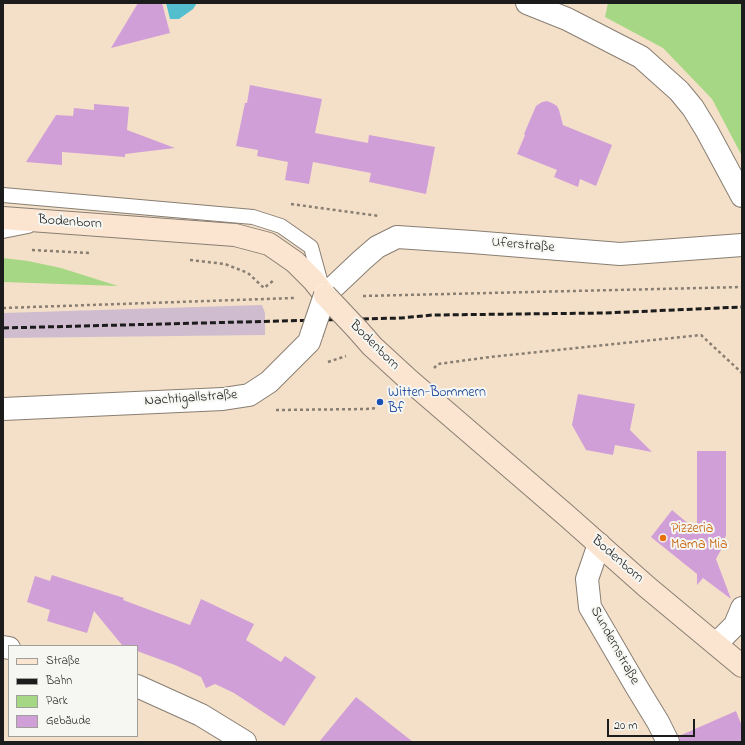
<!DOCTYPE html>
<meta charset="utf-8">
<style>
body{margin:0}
#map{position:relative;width:745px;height:745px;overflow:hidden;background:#f4e0c9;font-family:"Indie Flower",sans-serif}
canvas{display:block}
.frame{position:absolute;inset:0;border:4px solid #1c1c1c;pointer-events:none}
.legend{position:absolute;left:8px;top:645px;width:130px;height:92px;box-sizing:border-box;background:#f6f6f2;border:1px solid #9f9f9c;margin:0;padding:5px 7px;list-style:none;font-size:12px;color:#1c1c1c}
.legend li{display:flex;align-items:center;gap:8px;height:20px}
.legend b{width:20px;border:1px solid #9f9f9c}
.scale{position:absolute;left:607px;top:719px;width:88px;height:18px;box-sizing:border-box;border:2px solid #1c1c1c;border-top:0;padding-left:5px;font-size:12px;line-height:14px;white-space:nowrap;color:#1c1c1c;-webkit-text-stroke:3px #f6f6f2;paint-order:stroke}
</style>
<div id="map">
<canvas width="745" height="745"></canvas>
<div class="frame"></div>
<ul class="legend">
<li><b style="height:5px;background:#fce5d0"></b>Straße</li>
<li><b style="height:5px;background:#1c1c1c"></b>Bahn</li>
<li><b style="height:11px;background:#a6d785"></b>Park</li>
<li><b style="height:11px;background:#d19fd7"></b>Gebäude</li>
</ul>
<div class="scale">20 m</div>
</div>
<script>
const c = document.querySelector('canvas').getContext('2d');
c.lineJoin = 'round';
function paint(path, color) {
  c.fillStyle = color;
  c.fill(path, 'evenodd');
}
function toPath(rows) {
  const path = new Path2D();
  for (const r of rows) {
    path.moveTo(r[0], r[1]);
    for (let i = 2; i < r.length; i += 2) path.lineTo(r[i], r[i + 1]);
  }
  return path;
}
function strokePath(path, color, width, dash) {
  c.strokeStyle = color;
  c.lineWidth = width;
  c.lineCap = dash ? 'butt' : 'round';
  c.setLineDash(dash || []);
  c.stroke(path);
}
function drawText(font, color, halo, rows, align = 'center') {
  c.font = font + ' "Indie Flower",sans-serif';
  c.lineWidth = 4;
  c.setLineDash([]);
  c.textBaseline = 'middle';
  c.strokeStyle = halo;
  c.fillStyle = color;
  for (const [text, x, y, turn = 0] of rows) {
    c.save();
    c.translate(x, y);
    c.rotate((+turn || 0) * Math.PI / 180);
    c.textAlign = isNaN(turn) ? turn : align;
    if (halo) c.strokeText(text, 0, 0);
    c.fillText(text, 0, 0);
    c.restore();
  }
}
paint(toPath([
 [262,305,265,313,265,335,3,338,3,313]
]), '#cfbdcf');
paint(toPath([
 [608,3,742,3,742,156,712,99,663,48,605,17],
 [3,258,28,261,61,268,118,286,3,282]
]), '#a6d785');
paint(toPath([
 [166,3,197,3,193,9,179,19,170,19]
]), '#53bfce');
paint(toPath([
 [138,3,162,3,170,33,111,48],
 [250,85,322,99,315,133,368,143,369,135,435,147,426,194,369,182,371,173,313,162,309,184,285,180,288,162,257,156,258,150,236,146,245,103,247,103],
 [547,101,552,103,557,106,559,110,563,125,612,145,596,186,580,179,578,187,554,177,557,170,517,154,525,135,524,134,536,106,542,102],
 [94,104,129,107,127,130,175,148,125,154,125,157,62,152,62,165,26,162,56,115,73,116,74,108,94,110],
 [578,394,635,404,630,430,652,452,615,445,613,455,586,450,572,425],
 [697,451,726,451,726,535,721,550,716,559,731,599,703,578,697,585,697,574,651,537,672,510,697,531],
 [52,575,124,598,123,600,190,625,201,599,254,624,246,640,281,662,285,656,316,677,284,726,234,693,215,684,206,688,201,677,175,665,137,651,137,646,122,645,94,611,87,633,47,621,50,610,27,602,35,576,50,581],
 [356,697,413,742,319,742],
 [736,711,742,726,742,742,680,742,679,736]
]), '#d19fd7');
const lane = toPath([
 [3,195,253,217,281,226,311,247,322,287],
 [3,231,28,226]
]);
const street = toPath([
 [527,3,567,19,641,57,679,91,693,108,707,131,742,196],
 [325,295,362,260,377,247,397,237,472,242,620,254,742,245],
 [3,409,223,399,249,395,269,382,309,342,312,333],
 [599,544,587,579,590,607,636,686,658,722,668,742],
 [716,644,735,625,742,608],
 [3,647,9,648],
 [137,686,201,715,245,742]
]);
const secondary = toPath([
 [3,218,235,235,269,244,295,262,313,280,325,295],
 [358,330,372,346,409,380,567,516,647,587,742,666]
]);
strokePath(lane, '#887e72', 16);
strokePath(street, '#887e72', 24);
strokePath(secondary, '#887e72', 24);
strokePath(toPath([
 [291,204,379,216],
 [32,250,89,253],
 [190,260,225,264,248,273,264,288,274,280],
 [363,296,742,287],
 [3,308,294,298],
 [328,362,346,356],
 [434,368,438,364,490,357,701,335,742,373],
 [276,410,280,410,365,409,377,408]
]), '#887e72', 2.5, [3, 3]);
strokePath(lane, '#fff', 14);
strokePath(street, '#fff', 22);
strokePath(secondary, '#fce5d0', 22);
strokePath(toPath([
 [3,328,401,318,433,315,605,313,742,307]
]), '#1c1c1c', 3, [6, 3]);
const streetBridge = toPath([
 [312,333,325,295]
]);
const secondaryBridge = toPath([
 [325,295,358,330]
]);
strokePath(streetBridge, '#887e72', 24, []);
strokePath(secondaryBridge, '#887e72', 24, []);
strokePath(streetBridge, '#fff', 22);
strokePath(secondaryBridge, '#fce5d0', 22);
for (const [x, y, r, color] of [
 [380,402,4,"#1a4fb4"],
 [663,538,4,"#e8710a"]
]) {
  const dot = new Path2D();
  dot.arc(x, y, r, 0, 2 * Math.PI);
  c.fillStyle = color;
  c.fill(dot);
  strokePath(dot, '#f6f6f2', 1.5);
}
drawText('14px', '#1c1c1c', '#f6f6f2', [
 ["Bodenborn",70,223,4],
 ["Uferstraße",523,246,5],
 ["Bodenborn",374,346,45],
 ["Nachtigallstraße",191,399,-4],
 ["Bodenborn",617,560,41],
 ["Sundernstraße",614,646,61]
]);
drawText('14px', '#164399', '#f6f6f2', [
 ["Witten-Bommern",388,394],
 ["Bf",388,410]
], 'left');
drawText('14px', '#c56008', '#f6f6f2', [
 ["Pizzeria",671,530],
 ["Mama Mia",671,546]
], 'left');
</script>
